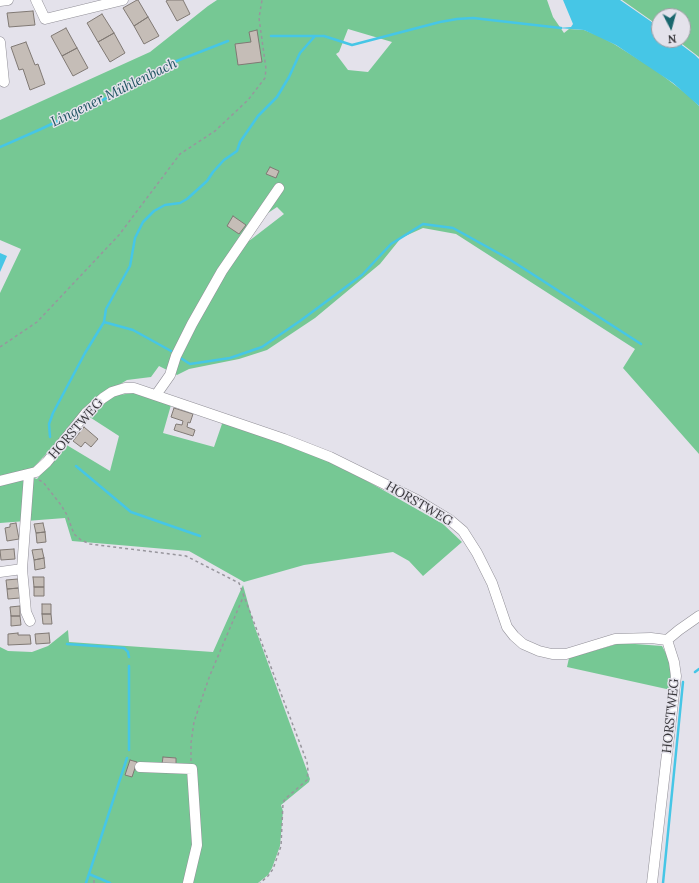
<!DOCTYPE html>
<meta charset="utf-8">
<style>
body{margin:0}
#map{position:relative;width:699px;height:883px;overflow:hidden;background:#e4e2eb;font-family:Lora,serif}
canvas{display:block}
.north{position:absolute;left:651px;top:8px;width:40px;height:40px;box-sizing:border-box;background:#e4e2eb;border:1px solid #9f9ea5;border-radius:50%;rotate:174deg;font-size:11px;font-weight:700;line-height:16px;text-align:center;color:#38373b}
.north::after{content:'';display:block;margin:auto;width:14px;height:18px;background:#19666d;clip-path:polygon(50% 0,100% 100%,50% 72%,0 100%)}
</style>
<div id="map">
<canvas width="699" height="883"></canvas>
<div class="north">N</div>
</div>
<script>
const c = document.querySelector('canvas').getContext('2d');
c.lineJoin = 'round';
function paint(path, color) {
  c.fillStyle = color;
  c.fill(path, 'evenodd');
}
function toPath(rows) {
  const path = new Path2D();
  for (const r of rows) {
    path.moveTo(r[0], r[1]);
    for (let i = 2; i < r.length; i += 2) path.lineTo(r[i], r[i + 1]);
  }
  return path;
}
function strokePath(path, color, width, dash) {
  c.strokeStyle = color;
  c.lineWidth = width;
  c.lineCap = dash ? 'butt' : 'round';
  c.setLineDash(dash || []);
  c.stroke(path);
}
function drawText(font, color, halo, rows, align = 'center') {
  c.font = font + ' Lora,serif';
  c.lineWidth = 3;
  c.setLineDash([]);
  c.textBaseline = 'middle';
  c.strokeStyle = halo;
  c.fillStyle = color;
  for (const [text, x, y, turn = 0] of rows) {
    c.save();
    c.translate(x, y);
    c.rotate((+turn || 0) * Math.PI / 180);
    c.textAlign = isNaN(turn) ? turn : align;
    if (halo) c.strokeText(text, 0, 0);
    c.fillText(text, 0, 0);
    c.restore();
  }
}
paint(toPath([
 [217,0,547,0,553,17,564,33,569,29,584,30,599,36,614,44,654,69,688,95,699,106,699,454,623,368,635,349,456,234,423,228,401,238,380,264,315,318,267,350,239,359,189,369,177,375,159,366,151,377,127,380,114,388,117,395,135,393,171,405,163,433,214,447,223,421,305,451,353,473,443,524,462,542,423,576,409,561,393,552,304,565,244,582,189,551,72,541,65,518,0,523,0,483,28,476,37,479,65,445,48,452,32,469,0,478,0,293,21,249,0,240,0,120,150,52,208,6],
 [348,29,392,42,368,72,348,70,336,54,339,52],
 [277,207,284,214,249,241,256,221],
 [88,416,119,436,110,471,65,444],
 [622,0,699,0,699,57,677,40,683,40,683,16,659,16,659,26],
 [243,585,254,625,310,779,309,782,281,805,283,811,280,846,272,868,268,875,258,883,0,883,0,647,8,651,32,652,48,646,68,630,69,642,213,652],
 [617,644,635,644,662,646,670,661,671,690,567,667,569,658]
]), '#76c894');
paint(toPath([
 [563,0,620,0,659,27,659,40,675,40,695,55,699,59,699,106,673,83,616,45,584,30,558,28,571,27,573,24],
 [0,253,7,256,0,272]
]), '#46c6e6');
strokePath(toPath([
 [271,36,324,36,352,45,440,22,457,19,473,18,561,28],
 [0,147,41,129,128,88,169,64,228,41],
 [104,322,133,330,171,351],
 [179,357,190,364,230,358,262,347,300,321,362,275,391,244,423,224,453,228,509,259,641,344],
 [50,437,49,424,53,413,85,353,104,322,106,309,130,266,135,238,143,222,154,211,165,205,180,203,187,199,207,181,213,172,224,160,237,151,240,142,258,116,277,97,289,77,300,53,315,36],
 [76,466,131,512,200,536],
 [67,644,124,648,128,652,129,657],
 [129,666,129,750],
 [695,672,699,669],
 [89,874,110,883],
 [86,883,127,758],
 [663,883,683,682]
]), '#46c6e6', 2.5);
const building = toPath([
 [137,0,138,0,148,17,134,26,123,8,137,0],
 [168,0,183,0,190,14,177,21,166,1,168,0],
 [33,11,35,25,9,27,7,13,33,11],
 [102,14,114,33,98,42,87,23,102,14],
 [148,17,159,36,144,44,134,26,148,17],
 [66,28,77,48,62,56,51,36,66,28],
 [257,30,262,62,238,65,235,44,251,42,249,32,257,30],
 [114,33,125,53,110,62,98,42,114,33],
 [26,42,35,65,38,64,45,84,30,90,23,69,19,70,11,47,26,42],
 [77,48,88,68,73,76,62,56,77,48],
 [270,167,279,171,276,178,266,174,270,167],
 [233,216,246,225,239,234,227,226,233,216],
 [174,408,193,414,190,423,188,422,187,427,195,430,193,436,174,430,176,424,182,425,183,421,171,417,174,408],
 [84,427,98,439,91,447,85,442,81,447,73,441,84,427],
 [16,523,19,539,7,541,5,528,10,527,10,524,16,523],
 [43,523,45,532,36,533,34,524,43,523],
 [45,532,46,542,37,543,36,533,45,532],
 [14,549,15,559,1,560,0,550,14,549],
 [42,549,44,558,34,560,32,550,42,549],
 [44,558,45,568,35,570,34,560,44,558],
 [33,577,44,577,44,587,34,587,33,577],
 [18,579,19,588,7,589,6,580,18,579],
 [34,587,44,587,44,596,34,596,34,587],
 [19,588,20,598,8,599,7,589,19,588],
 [42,604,51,604,51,614,42,614,42,604],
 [20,606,20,616,11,616,10,607,20,606],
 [42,614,51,614,52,624,43,624,42,614],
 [11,616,20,616,21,625,11,626,11,616],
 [18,633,18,635,30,635,31,644,8,645,8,634,18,633],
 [49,633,50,643,36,644,35,634,49,633],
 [163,757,176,758,176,765,162,764,163,757],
 [130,760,137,762,132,777,125,775,130,760]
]);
paint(building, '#c5bdb7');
strokePath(building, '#807974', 1);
const minor = toPath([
 [36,0,45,19,123,0],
 [0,1,8,0],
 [0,42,4,82],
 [156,395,170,375,176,356,192,324,222,271,279,188],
 [29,474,22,569,26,612,30,621],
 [0,481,36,472,47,462,86,413,103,398,112,392,125,388,134,388,284,439,330,457,417,500,450,520,463,531,477,553,492,583,507,627,514,636,523,644,539,651,552,654,566,654,615,639,651,638,667,640,674,662,676,676,652,883],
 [0,572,22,569],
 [667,640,679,630,699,616],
 [140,767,192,769,197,845,188,883]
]);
strokePath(minor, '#929098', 11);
strokePath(toPath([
 [0,347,37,322,119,235,180,154,215,131,248,100,265,78,266,69,259,18,262,0],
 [39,480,43,482,61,505,67,515,74,534,81,540,90,544,186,556,239,583,307,762,308,771,307,780,285,799,283,803,281,846,273,869,268,876,260,883],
 [191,761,191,743,194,722,200,704,210,675,244,595],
 [94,883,94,879]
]), '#98969d', 1.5, [3, 3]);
strokePath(minor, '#fff', 10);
drawText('13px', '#38373b', '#e4e2eb', [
 ["HORSTWEG",76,429,-49],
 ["HORSTWEG",419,504,30],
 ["HORSTWEG",671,716,-84]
]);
drawText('italic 14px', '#1f5361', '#e4e2eb', [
 ["Lingener Mühlenbach",114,93,-26]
]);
</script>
